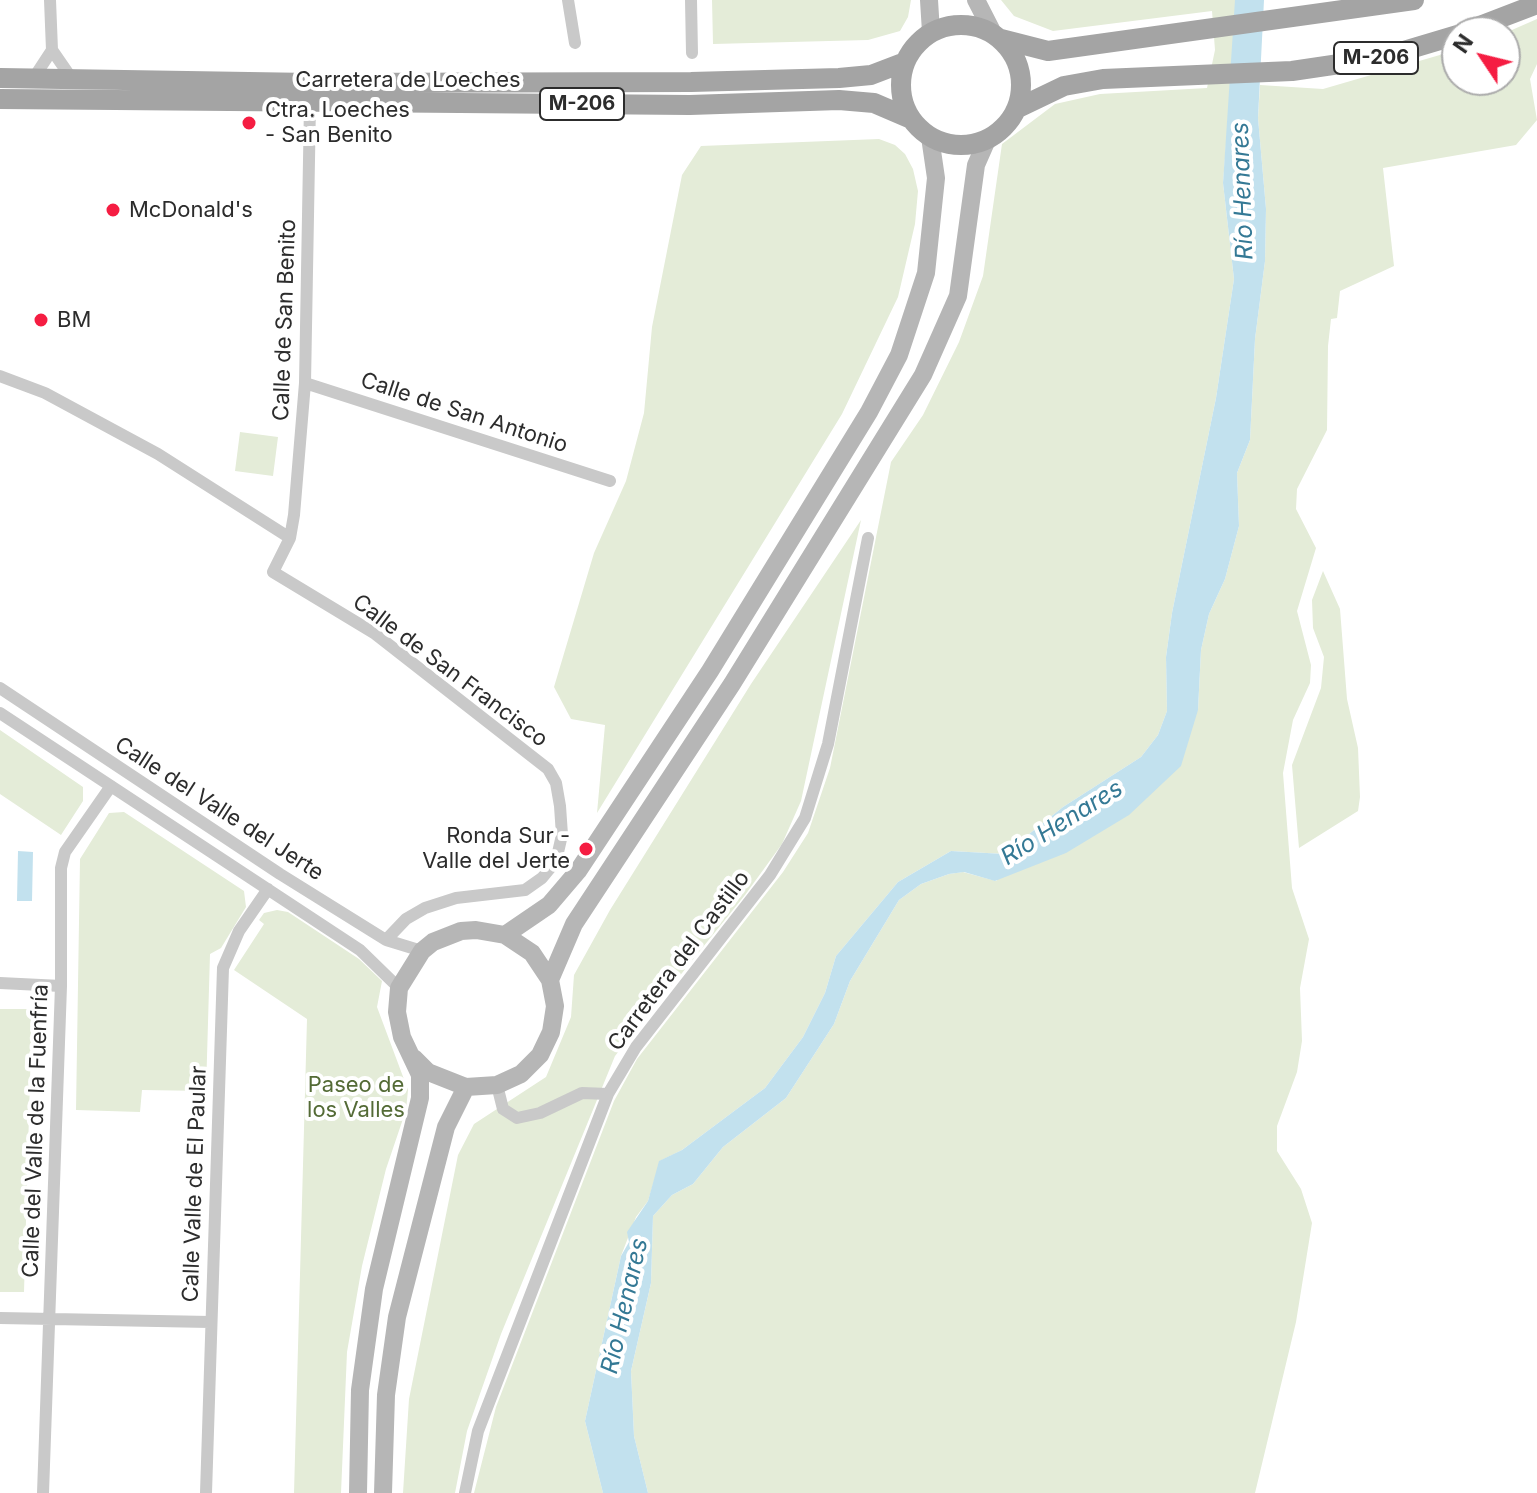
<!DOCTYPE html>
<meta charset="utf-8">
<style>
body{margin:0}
#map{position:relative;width:1537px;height:1493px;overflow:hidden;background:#fff;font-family:Inter,sans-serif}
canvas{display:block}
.north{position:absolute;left:1441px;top:16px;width:80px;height:80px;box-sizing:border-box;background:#fff;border:2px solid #ababab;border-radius:50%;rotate:305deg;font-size:22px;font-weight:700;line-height:32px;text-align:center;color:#2c2c2c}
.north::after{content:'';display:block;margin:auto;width:28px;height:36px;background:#f51d42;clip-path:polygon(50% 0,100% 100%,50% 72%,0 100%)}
</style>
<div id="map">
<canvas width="1537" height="1493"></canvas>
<div class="north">N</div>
</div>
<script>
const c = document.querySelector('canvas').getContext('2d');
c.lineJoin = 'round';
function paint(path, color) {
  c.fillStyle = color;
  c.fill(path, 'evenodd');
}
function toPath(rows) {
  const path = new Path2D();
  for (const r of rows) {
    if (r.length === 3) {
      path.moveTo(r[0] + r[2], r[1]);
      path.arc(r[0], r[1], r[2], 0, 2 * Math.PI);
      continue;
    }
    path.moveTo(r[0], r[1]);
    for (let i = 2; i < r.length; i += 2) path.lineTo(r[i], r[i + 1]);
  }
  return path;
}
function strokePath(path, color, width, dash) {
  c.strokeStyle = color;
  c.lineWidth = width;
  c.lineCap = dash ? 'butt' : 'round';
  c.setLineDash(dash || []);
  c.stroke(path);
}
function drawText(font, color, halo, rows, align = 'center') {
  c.font = font + ' Inter,sans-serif';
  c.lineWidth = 8;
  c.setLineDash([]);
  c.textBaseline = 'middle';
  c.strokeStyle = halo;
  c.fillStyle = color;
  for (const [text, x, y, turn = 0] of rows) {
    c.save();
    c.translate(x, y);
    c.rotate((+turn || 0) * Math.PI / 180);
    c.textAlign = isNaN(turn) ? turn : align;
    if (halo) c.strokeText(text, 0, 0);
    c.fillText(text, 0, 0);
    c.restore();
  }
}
paint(toPath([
 [712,0,911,0,908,17,900,31,868,40,713,44],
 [1001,0,1235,0,1237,5,1223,183,1234,279,1216,398,1172,613,1166,657,1167,711,1158,735,1141,757,1063,807,1004,854,951,851,898,882,836,956,825,993,803,1037,765,1088,682,1150,660,1161,648,1201,636,1217,621,1256,585,1421,603,1493,474,1493,496,1407,614,1101,637,1059,783,872,808,833,830,768,891,462,923,415,959,342,983,276,1002,144,1055,104,1100,94,1207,88,1215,50,1212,11,1053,31,1014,16],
 [1537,19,1537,64,1530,79,1537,120,1516,145,1383,168,1394,266,1340,291,1337,318,1331,319,1328,346,1327,430,1297,489,1296,509,1316,548,1297,611,1311,665,1310,683,1293,720,1283,773,1292,888,1309,939,1300,988,1302,1041,1297,1072,1277,1126,1277,1151,1301,1189,1312,1223,1296,1322,1255,1493,648,1493,634,1436,631,1371,651,1283,653,1216,672,1195,693,1184,723,1147,786,1098,834,1024,850,981,899,900,921,884,949,874,963,872,996,881,1198,710,1201,650,1209,614,1225,579,1239,526,1237,473,1250,440,1255,339,1265,261,1266,209,1258,118,1260,85,1323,89,1457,50,1457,80,1505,80,1505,33],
 [879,139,895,145,905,154,913,169,918,191,915,224,898,297,842,414,597,813,605,725,571,719,554,687,594,553,626,481,644,413,652,327,682,175,701,146],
 [240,432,278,437,273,476,235,471],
 [861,520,801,801,782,844,745,895,615,1056,501,1334,467,1431,455,1493,403,1493,409,1399,458,1155,474,1124,546,1077,571,1017,574,975,610,910,751,684],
 [1323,571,1340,609,1347,699,1358,748,1360,797,1358,811,1299,848,1292,765,1321,688,1324,657,1313,628,1312,600],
 [0,730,83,787,83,801,61,835,0,794],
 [124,812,244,891,246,907,221,948,210,954,206,1091,142,1090,140,1112,76,1110,80,859,109,813],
 [277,910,288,912,359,959,382,981,377,1007,408,1090,406,1110,386,1169,362,1266,347,1352,341,1493,294,1493,307,1019,234,970,264,924,259,920,264,913],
 [0,1009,32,1009,24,1292,0,1292]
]), '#e4ecd8');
paint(toPath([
 [1235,0,1264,0,1258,118,1266,209,1265,261,1255,339,1250,440,1237,473,1239,526,1225,579,1209,614,1201,650,1198,710,1181,766,1129,815,1066,853,995,881,964,872,949,874,921,884,899,900,850,981,834,1024,786,1098,723,1147,693,1184,672,1195,653,1216,651,1283,631,1371,634,1436,648,1493,603,1493,585,1421,621,1256,629,1242,627,1232,648,1201,659,1161,682,1150,765,1088,803,1037,825,993,836,956,898,882,951,851,1004,854,1063,807,1141,757,1158,735,1167,711,1166,657,1172,613,1216,398,1234,279,1223,183],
 [18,851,33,852,32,901,17,901]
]), '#c2e1ee');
strokePath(toPath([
 [568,0,575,43],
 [691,0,692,53],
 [52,50,72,79],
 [33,79,52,50,50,0],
 [310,104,305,383,294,515,290,538,273,572,374,633,548,769,556,783,560,806,562,835,556,861,542,878,525,890,456,898,425,908,406,919,386,940],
 [0,376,45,393,158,454,290,538],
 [305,383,610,481],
 [0,688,280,874,386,940,422,951],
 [0,713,360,950,399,988],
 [0,983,61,986],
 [497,1085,503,1109,517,1118,540,1113,582,1093,608,1094],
 [0,1318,210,1322],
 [43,1493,61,986,61,868,65,852,111,786],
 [206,1493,223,968,239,931,268,889],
 [465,1493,478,1431,608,1094,636,1047,770,875,805,818,828,744,868,538]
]), '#c9c9c9', 12);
strokePath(toPath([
 [929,0,931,32],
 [976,0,994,35],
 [505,935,549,905,578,871,710,671,869,412,899,355,926,273,936,178,930,137],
 [550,980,574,924,732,684,923,375,958,296,976,165,987,140],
 [358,1493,360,1390,374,1289,420,1098,420,1075,402,1037,397,1012,399,988,422,951,433,942,461,931,476,930,505,935,532,953,550,980,555,1006,551,1032,540,1055,521,1074,497,1085,466,1087,428,1072,414,1058],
 [383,1493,386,1395,397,1317,446,1127,466,1087]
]), '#b6b6b6', 18);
strokePath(toPath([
 [961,85,60],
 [1464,32,1537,4],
 [1001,39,1048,51,1414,0],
 [0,78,311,83,691,82,839,78,871,75,905,62],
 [0,99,690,105,839,100,874,103,909,118],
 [1016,109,1064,86,1103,79,1292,71,1380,58,1457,35]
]), '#a4a4a4', 20);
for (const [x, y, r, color] of [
 [249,123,8,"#f51d42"],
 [113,210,8,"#f51d42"],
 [41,320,8,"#f51d42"],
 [586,849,8,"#f51d42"]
]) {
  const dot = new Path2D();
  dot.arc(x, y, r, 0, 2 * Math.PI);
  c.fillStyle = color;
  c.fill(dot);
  strokePath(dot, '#fff', 3);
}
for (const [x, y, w] of [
 [1376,58,84],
 [582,104,84]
]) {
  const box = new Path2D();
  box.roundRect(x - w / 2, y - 16, w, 32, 6);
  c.fillStyle = '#fff';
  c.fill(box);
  strokePath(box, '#2c2c2c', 2);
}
drawText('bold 20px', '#2c2c2c', null, [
 ["M-206",1376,58],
 ["M-206",582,104]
]);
drawText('22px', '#2c2c2c', '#fff', [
 ["Carretera de Loeches",408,80],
 ["Calle de San Benito",285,320,-88],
 ["Calle de San Antonio",464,413,18],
 ["Calle de San Francisco",450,671,37],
 ["Calle del Valle del Jerte",219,809,33],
 ["Carretera del Castillo",679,961,-53],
 ["Calle del Valle de la Fuenfría",36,1131,-88],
 ["Calle Valle de El Paular",195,1184,-88]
]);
drawText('22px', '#2c2c2c', '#fff', [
 ["Ctra. Loeches",265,110],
 ["- San Benito",265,135],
 ["McDonald's",129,210],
 ["BM",57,320],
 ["Ronda Sur -",570,836,"right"],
 ["Valle del Jerte",570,861,"right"]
], 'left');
drawText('22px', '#546b36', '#fff', [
 ["Paseo de",356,1085],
 ["los Valles",356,1110]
]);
drawText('italic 24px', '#347995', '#fff', [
 ["Río Henares",1243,191,-92],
 ["Río Henares",1062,823,-32],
 ["Río Henares",625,1306,-77]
]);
</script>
